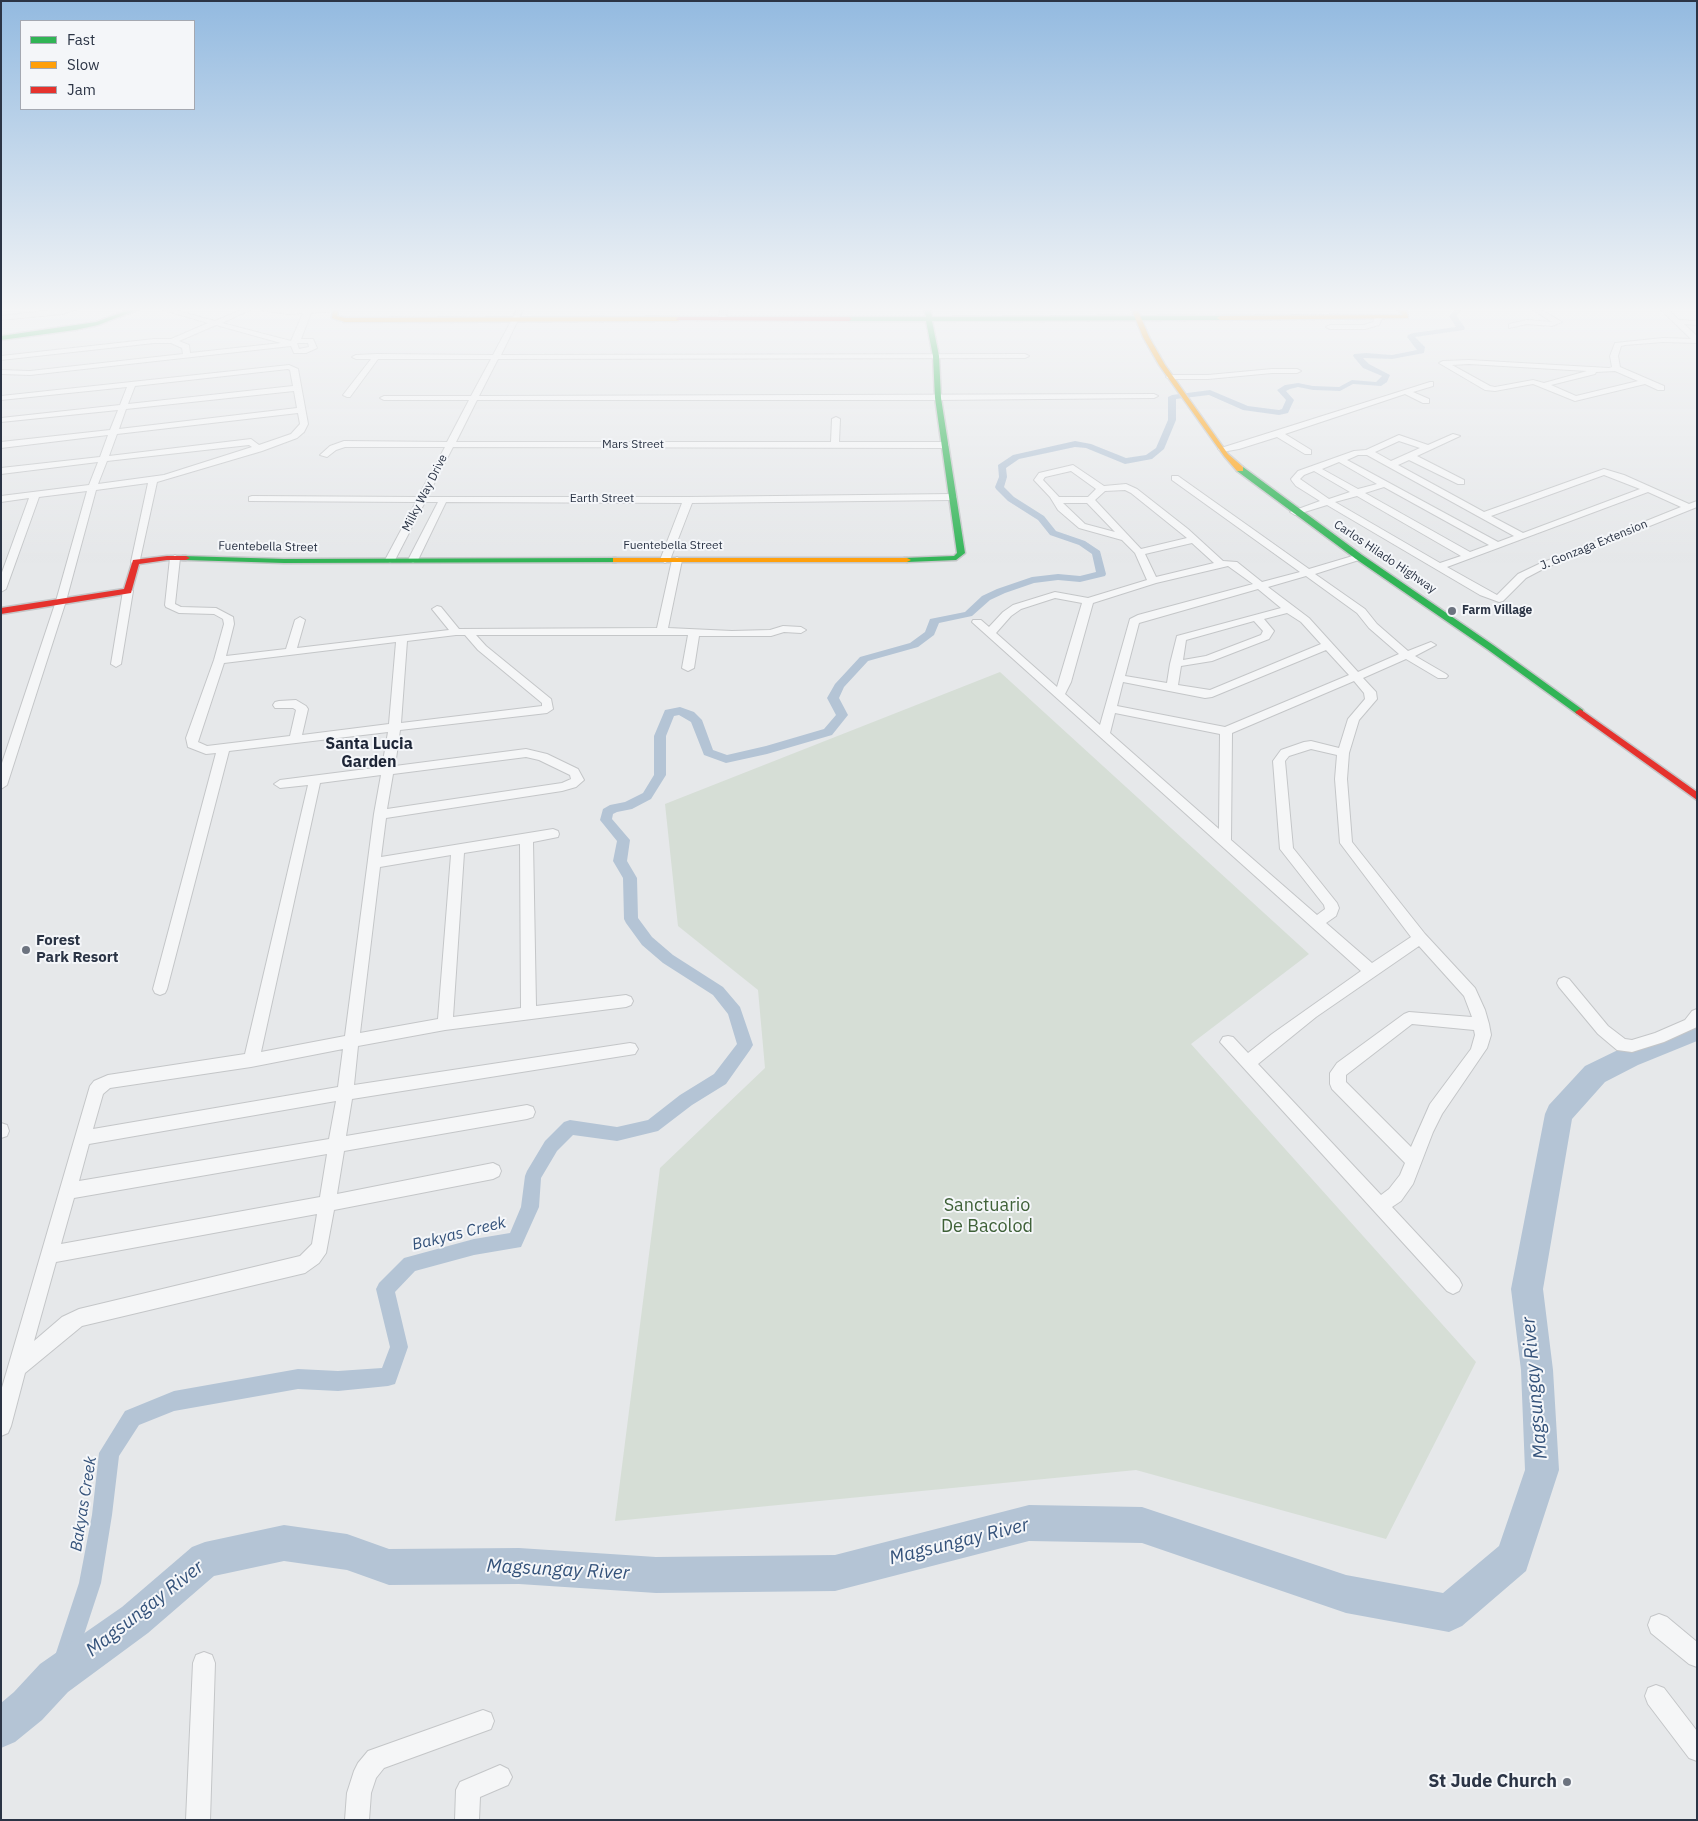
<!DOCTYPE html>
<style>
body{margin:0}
#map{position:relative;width:1698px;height:1821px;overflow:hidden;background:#e6e8ea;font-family:"IBM Plex Sans",sans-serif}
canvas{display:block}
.frame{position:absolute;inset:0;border:2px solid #2b3445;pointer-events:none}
.legend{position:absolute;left:20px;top:20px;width:175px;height:90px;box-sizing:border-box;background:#f4f6f9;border:1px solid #a4a8b1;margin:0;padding:6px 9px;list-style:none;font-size:15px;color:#2b3445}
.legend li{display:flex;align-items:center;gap:10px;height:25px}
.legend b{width:25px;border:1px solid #a4a8b1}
</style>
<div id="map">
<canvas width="1698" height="1821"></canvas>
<div class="frame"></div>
<ul class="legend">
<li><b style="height:6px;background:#30b455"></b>Fast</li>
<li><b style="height:6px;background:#ff9f0a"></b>Slow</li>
<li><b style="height:6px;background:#e5322d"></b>Jam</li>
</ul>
</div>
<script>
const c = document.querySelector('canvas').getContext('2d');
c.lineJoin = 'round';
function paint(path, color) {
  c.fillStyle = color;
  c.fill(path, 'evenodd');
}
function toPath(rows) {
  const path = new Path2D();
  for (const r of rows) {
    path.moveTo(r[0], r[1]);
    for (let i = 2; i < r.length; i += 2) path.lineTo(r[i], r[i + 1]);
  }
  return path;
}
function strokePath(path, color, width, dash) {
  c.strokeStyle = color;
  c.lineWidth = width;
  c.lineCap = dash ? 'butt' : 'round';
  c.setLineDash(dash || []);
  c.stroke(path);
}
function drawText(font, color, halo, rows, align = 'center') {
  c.font = font + ' "IBM Plex Sans",sans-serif';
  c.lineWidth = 4;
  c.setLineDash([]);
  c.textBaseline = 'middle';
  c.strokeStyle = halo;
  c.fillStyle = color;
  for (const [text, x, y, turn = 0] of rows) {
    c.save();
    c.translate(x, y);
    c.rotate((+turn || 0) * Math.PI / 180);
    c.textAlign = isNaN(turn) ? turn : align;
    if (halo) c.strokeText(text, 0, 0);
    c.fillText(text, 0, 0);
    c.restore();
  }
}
paint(toPath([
 [1000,672,1309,954,1191,1044,1476,1362,1386,1539,1136,1470,615,1521,660,1168,765,1068,758,990,678,926,665,804]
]), '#d6ded6');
paint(toPath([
 [1456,308,1462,308,1457,316,1465,328,1464,330,1415,337,1425,347,1424,353,1392,359,1363,358,1369,364,1390,375,1387,382,1381,386,1353,384,1340,391,1313,390,1298,387,1290,389,1286,391,1294,400,1288,413,1279,415,1243,410,1209,395,1176,399,1176,420,1164,449,1152,459,1125,464,1086,448,1075,447,1019,459,1006,468,1007,477,1004,487,1014,497,1044,516,1056,531,1085,541,1100,551,1106,574,1105,576,1080,582,1058,580,1034,583,1005,593,990,600,972,616,939,623,934,635,918,647,868,661,844,687,839,698,848,715,832,735,767,754,726,763,704,755,691,722,679,715,674,716,666,736,666,775,651,799,632,809,617,812,613,814,612,819,630,840,627,861,637,878,638,918,652,937,673,955,723,987,740,1007,753,1045,750,1050,726,1084,692,1105,658,1131,617,1141,573,1135,557,1151,541,1178,539,1207,521,1247,474,1255,415,1271,395,1292,408,1347,395,1384,388,1386,338,1391,298,1389,174,1411,139,1425,119,1456,112,1515,101,1583,74,1665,62,1686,54,1689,46,1686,43,1678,54,1659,79,1583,92,1515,99,1453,125,1411,174,1391,298,1369,338,1371,382,1368,390,1347,376,1289,379,1283,404,1258,474,1239,510,1233,521,1207,525,1176,527,1171,545,1141,564,1122,570,1120,617,1127,648,1120,680,1095,714,1074,737,1044,728,1014,713,995,663,963,642,945,626,923,624,919,623,878,613,861,617,841,600,820,603,809,610,805,625,802,643,793,654,775,654,736,665,710,680,707,694,712,702,720,713,750,727,755,766,746,824,729,836,715,827,698,835,684,860,657,910,643,925,632,930,619,965,612,982,596,997,589,1032,577,1058,574,1080,576,1096,572,1092,554,1079,545,1050,535,1038,520,1008,501,996,489,995,487,999,477,998,465,1013,455,1075,441,1091,444,1126,458,1146,455,1156,448,1168,420,1168,397,1172,395,1210,390,1248,406,1279,410,1282,409,1286,400,1277,390,1285,385,1298,383,1313,386,1339,387,1352,380,1376,382,1382,376,1363,368,1353,356,1354,354,1366,353,1392,355,1417,350,1407,337,1408,335,1413,333,1456,327,1449,316,1456,308]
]), '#b4c4d5');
paint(toPath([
 [1697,1019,1697,1041,1638,1065,1605,1082,1572,1119,1543,1289,1553,1370,1559,1470,1526,1571,1462,1626,1449,1632,1346,1613,1142,1543,1029,1541,835,1591,656,1593,519,1584,389,1585,347,1570,284,1561,214,1576,148,1633,68,1692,42,1720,15,1742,1,1748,1,1703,14,1692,40,1664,122,1607,192,1547,205,1542,284,1525,347,1534,389,1549,519,1548,656,1557,835,1555,1029,1505,1142,1507,1346,1575,1443,1593,1499,1546,1525,1470,1521,1370,1511,1289,1545,1114,1549,1105,1585,1066,1620,1049,1697,1019]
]), '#b4c4d5');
const street = toPath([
 [71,308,81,308,62,314,1,320,1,316,71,308],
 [157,308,167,308,215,321,246,308,254,308,222,323,291,341,303,313,288,314,262,310,259,308,288,310,306,308,339,309,336,311,311,313,301,339,313,339,317,348,306,353,294,353,291,346,30,375,1,374,1,370,30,371,183,354,182,348,171,343,154,343,1,360,1,356,154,339,171,339,208,323,157,308],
 [216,325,281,343,190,353,189,345,179,341,216,325],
 [297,343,308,343,309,347,299,349,297,343],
 [518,308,524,308,501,355,1025,354,1029,356,1025,358,498,359,479,396,1154,394,1158,396,1154,398,938,400,477,400,456,442,831,442,832,419,836,417,840,419,839,442,945,442,949,445,945,448,453,447,427,497,688,497,952,494,957,497,952,500,692,503,670,560,665,563,660,560,682,503,446,502,418,560,413,563,408,560,438,502,425,502,395,560,390,563,385,560,416,502,249,501,249,497,252,496,418,497,445,447,345,447,336,450,327,457,320,455,330,446,344,441,447,442,469,400,384,400,380,398,384,396,471,396,491,359,378,359,350,397,347,397,343,395,371,359,356,359,352,357,356,355,377,354,493,355,518,308],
 [721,308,727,308,726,319,722,321,718,319,721,308],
 [1530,308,1538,308,1562,322,1552,326,1527,324,1509,328,1509,324,1527,320,1552,322,1530,308],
 [1659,308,1666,308,1679,320,1697,321,1697,325,1684,324,1697,336,1697,343,1663,342,1625,345,1621,346,1618,356,1620,367,1664,386,1664,390,1658,390,1645,384,1575,401,1533,384,1495,391,1485,390,1439,363,1443,361,1469,360,1609,368,1612,367,1610,356,1615,343,1663,338,1691,339,1659,308],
 [1469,364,1587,371,1544,383,1533,380,1495,387,1490,386,1452,365,1469,364],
 [1615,371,1638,381,1576,396,1551,385,1595,374,1596,372,1615,371],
 [1375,316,1382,318,1379,325,1365,329,1330,329,1326,327,1330,325,1364,325,1373,322,1375,316],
 [289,365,298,369,308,424,304,432,297,438,262,451,157,482,139,564,133,564,131,562,148,483,96,490,66,601,7,785,1,789,1,766,56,601,87,491,39,497,6,589,1,592,1,575,29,498,1,502,1,496,89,485,98,462,1,474,1,468,100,457,108,435,1,448,1,442,110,430,118,410,1,422,1,418,120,405,127,387,1,400,1,396,289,365],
 [288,369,290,370,293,386,128,404,135,386,288,369],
 [294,391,297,408,119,429,126,409,294,391],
 [298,413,300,424,291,434,259,445,251,439,109,456,117,434,298,413],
 [249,445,252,447,164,475,98,484,107,461,249,445],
 [1272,369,1297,369,1301,371,1297,373,1272,373,1208,379,1170,379,1166,377,1170,375,1208,375,1272,369],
 [1430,382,1433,382,1433,386,1413,392,1429,399,1429,403,1423,403,1405,394,1285,434,1311,450,1311,454,1305,454,1277,437,1239,449,1222,452,1218,449,1430,382],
 [1453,434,1460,436,1417,456,1464,480,1464,484,1458,484,1409,460,1398,465,1484,512,1604,469,1624,475,1689,504,1697,501,1697,507,1545,568,1526,578,1503,601,1499,602,1480,595,1327,505,1295,515,1290,512,1320,501,1296,486,1292,481,1291,479,1298,471,1354,451,1366,450,1399,435,1428,445,1453,434],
 [1399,441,1420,448,1391,461,1375,452,1399,441],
 [1358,455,1367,455,1514,536,1498,542,1347,460,1358,455],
 [1339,462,1377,484,1358,489,1322,469,1339,462],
 [1314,471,1350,492,1329,499,1300,479,1304,475,1314,471],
 [1604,475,1640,489,1523,533,1491,516,1604,475],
 [1384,487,1489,545,1470,552,1365,493,1384,487],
 [1648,492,1681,507,1539,564,1518,574,1497,595,1447,567,1648,492],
 [1357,496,1461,556,1440,563,1335,502,1357,496],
 [1073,465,1104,486,1126,484,1137,489,1188,529,1223,561,1237,562,1262,582,1300,572,1172,480,1172,476,1178,476,1309,569,1356,555,1362,555,1362,559,1315,574,1365,609,1377,624,1408,651,1431,642,1436,645,1415,656,1446,674,1448,676,1446,678,1438,678,1406,659,1363,678,1376,692,1377,699,1359,720,1349,753,1347,779,1352,842,1425,934,1475,988,1485,1010,1489,1024,1491,1035,1487,1048,1442,1114,1433,1132,1413,1184,1401,1201,1392,1207,1459,1279,1462,1285,1459,1291,1453,1294,1447,1291,1220,1042,1223,1037,1228,1036,1233,1037,1248,1053,1272,1034,1361,971,972,622,973,620,981,620,989,627,1003,612,1013,605,1055,592,1088,598,1147,580,1135,553,1122,540,1079,528,1058,510,1050,497,1034,480,1039,473,1073,465],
 [1071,471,1096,489,1088,497,1059,497,1043,480,1045,477,1071,471],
 [1125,490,1131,493,1187,538,1141,549,1095,500,1105,491,1125,490],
 [1063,503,1087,503,1115,532,1085,524,1063,503],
 [1192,543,1214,563,1156,577,1145,554,1192,543],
 [1228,566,1253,584,1138,615,1130,619,1100,725,1065,694,1071,682,1093,603,1156,583,1228,566],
 [1306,576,1357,613,1369,628,1399,654,1358,672,1309,618,1268,587,1306,576],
 [1258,589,1281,608,1177,636,1170,664,1167,683,1125,676,1139,623,1258,589],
 [1055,598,1082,603,1057,687,996,633,1011,616,1021,609,1055,598],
 [1287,613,1301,622,1321,644,1210,690,1178,685,1181,666,1212,661,1269,639,1274,631,1264,619,1287,613],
 [1254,621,1263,631,1261,635,1206,656,1183,660,1186,640,1254,621],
 [1326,650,1349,675,1225,727,1117,706,1123,682,1205,698,1212,697,1326,650],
 [1354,681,1364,693,1365,699,1348,719,1339,748,1311,741,1304,742,1281,750,1273,761,1280,849,1324,905,1325,909,1317,915,1231,840,1232,733,1354,681],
 [1115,713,1220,734,1219,829,1110,733,1115,713],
 [1311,749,1337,755,1335,779,1340,843,1411,937,1372,963,1326,923,1336,916,1339,908,1337,903,1293,848,1285,761,1289,756,1311,749],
 [1419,946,1464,996,1472,1017,1409,1012,1404,1014,1337,1063,1330,1073,1330,1084,1332,1089,1405,1163,1400,1175,1389,1189,1381,1195,1258,1064,1316,1017,1419,946],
 [1412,1024,1474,1030,1475,1035,1471,1049,1430,1104,1411,1147,1346,1082,1346,1075,1412,1024],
 [175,555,180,558,175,604,181,607,216,608,233,617,234,624,226,656,286,649,295,620,300,617,305,620,297,648,449,630,432,609,437,606,441,607,459,629,657,628,672,560,677,557,682,560,668,628,732,631,770,630,783,626,801,627,806,630,801,633,784,632,771,636,699,636,694,668,688,671,682,668,688,635,476,635,486,646,551,699,553,709,547,713,400,730,395,766,526,749,547,754,578,769,584,780,576,787,562,791,386,818,381,857,553,829,558,831,559,834,558,837,533,842,536,1006,626,995,631,997,633,1001,631,1005,626,1007,445,1030,358,1046,354,1085,630,1043,635,1044,638,1049,635,1054,352,1099,346,1136,527,1105,533,1107,535,1112,533,1117,527,1119,344,1151,337,1194,493,1163,499,1166,501,1171,499,1176,493,1179,334,1210,326,1253,319,1263,305,1273,82,1326,25,1373,11,1426,8,1433,1,1436,1,1391,90,1086,94,1081,108,1075,245,1054,308,785,280,788,274,784,280,780,382,767,388,732,229,751,167,989,165,993,160,995,155,993,153,989,216,753,206,754,188,747,186,738,214,660,224,624,223,619,214,614,179,613,166,607,165,605,170,558,175,555],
 [456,635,465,635,478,650,542,703,542,706,401,723,407,641,456,635],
 [396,642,389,724,302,735,308,709,306,706,296,700,279,701,275,702,273,705,275,708,293,708,296,710,290,736,207,746,198,742,224,663,396,642],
 [526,757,539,760,570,775,571,779,562,783,387,809,393,774,526,757],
 [381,775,374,814,345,1036,261,1052,320,783,381,775],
 [520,844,521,1008,453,1017,464,853,520,844],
 [451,855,438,1019,360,1033,380,867,451,855],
 [343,1049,338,1087,93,1129,103,1094,110,1088,251,1067,343,1049],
 [336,1101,329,1139,79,1181,89,1144,336,1101],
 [327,1154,320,1197,61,1244,74,1198,327,1154],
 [317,1214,312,1244,300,1256,79,1309,62,1317,34,1341,56,1262,317,1214],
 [128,588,133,591,121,664,116,667,111,664,123,591,128,588],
 [1564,977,1569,979,1608,1026,1625,1039,1632,1040,1655,1033,1685,1020,1692,1011,1697,1009,1697,1027,1664,1042,1632,1052,1617,1050,1598,1034,1559,987,1557,983,1559,979,1564,977],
 [1,1123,7,1125,9,1131,7,1136,1,1138,1,1123],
 [1659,1614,1667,1617,1697,1642,1697,1667,1689,1664,1651,1633,1648,1625,1651,1617,1659,1614],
 [204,1652,212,1655,215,1663,210,1820,186,1820,193,1663,196,1655,204,1652],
 [1656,1685,1664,1688,1697,1731,1697,1761,1689,1758,1648,1704,1645,1696,1648,1688,1656,1685],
 [483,1710,491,1713,494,1721,491,1729,384,1768,376,1778,371,1793,369,1820,345,1820,347,1793,354,1771,358,1763,368,1751,483,1710],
 [500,1765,508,1769,512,1777,508,1785,480,1797,479,1820,455,1820,456,1790,460,1782,500,1765]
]);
const fast = toPath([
 [134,308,142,308,98,325,75,330,1,340,1,336,96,322,134,308],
 [924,308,930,308,932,317,1220,316,1223,318,1220,320,932,321,939,356,941,398,965,553,956,560,907,562,903,560,904,558,954,556,957,553,935,398,933,356,926,321,849,321,846,319,849,317,926,317,924,308],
 [1237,467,1243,467,1362,555,1493,645,1583,710,1583,714,1577,714,1487,649,1356,559,1237,471,1237,467],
 [183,556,284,559,616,558,620,560,616,562,284,563,186,560,183,560,183,556]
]);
const slow = toPath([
 [333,308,339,308,337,316,345,318,678,317,681,319,678,321,345,322,332,318,333,308],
 [1131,308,1137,308,1149,337,1165,365,1228,454,1243,467,1243,471,1237,471,1224,456,1159,365,1143,337,1131,308],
 [1396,308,1402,308,1407,312,1408,318,1220,320,1217,318,1220,316,1403,315,1396,308],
 [613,558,907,558,911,560,907,562,613,562,613,558]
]);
const jam = toPath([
 [678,317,849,317,852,319,849,321,676,320,678,317],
 [167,556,186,556,190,558,186,560,167,560,139,564,131,593,1,614,1,608,124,589,133,560,167,556],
 [1580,709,1697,792,1697,800,1577,714,1575,712,1580,709]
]);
strokePath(street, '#c4c6c8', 2);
strokePath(fast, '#c4c6c8', 3);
strokePath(slow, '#c4c6c8', 3);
strokePath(jam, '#c4c6c8', 3);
paint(street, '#f5f6f7');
paint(fast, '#30b455');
paint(slow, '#ff9f0a');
paint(jam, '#e5322d');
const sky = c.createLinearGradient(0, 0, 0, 563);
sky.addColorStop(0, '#93bae0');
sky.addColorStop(0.55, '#f4f5f6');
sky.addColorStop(1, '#f4f5f600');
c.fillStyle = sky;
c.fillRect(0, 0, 1698, 563);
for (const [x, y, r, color] of [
 [1452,611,5,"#6c737f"],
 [26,950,5,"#6c737f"],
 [1567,1782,5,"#6c737f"]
]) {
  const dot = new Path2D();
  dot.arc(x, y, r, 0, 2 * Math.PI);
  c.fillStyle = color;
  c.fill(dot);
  strokePath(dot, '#f4f6f9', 2);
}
drawText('12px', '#2b3445', '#f4f6f9', [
 ["Mars Street",633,445],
 ["Milky Way Drive",425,493,-63],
 ["Earth Street",602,499],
 ["J. Gonzaga Extension",1594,545,-22],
 ["Fuentebella Street",673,546],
 ["Fuentebella Street",268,547,1],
 ["Carlos Hilado Highway",1385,557,34]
]);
drawText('bold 12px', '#2b3445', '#f4f6f9', [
 ["Farm Village",1462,611]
], 'left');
drawText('bold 15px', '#2b3445', '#f4f6f9', [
 ["Forest",36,941],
 ["Park Resort",36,958]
], 'left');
drawText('bold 16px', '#1d2536', '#f4f6f9', [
 ["Santa Lucia",369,744],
 ["Garden",369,762]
]);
drawText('italic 16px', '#34527a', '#f4f6f9', [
 ["Bakyas Creek",459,1234,-14],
 ["Bakyas Creek",84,1504,-81]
]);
drawText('18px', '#3f6138', '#f4f6f9', [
 ["Sanctuario",987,1206],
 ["De Bacolod",987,1227]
]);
drawText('bold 18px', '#2b3445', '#f4f6f9', [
 ["St Jude Church",1557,1782]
], 'right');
drawText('italic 19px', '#34527a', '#f4f6f9', [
 ["Magsungay River",1535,1388,-95],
 ["Magsungay River",959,1542,-14],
 ["Magsungay River",558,1570,3],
 ["Magsungay River",145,1609,-38]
]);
</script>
